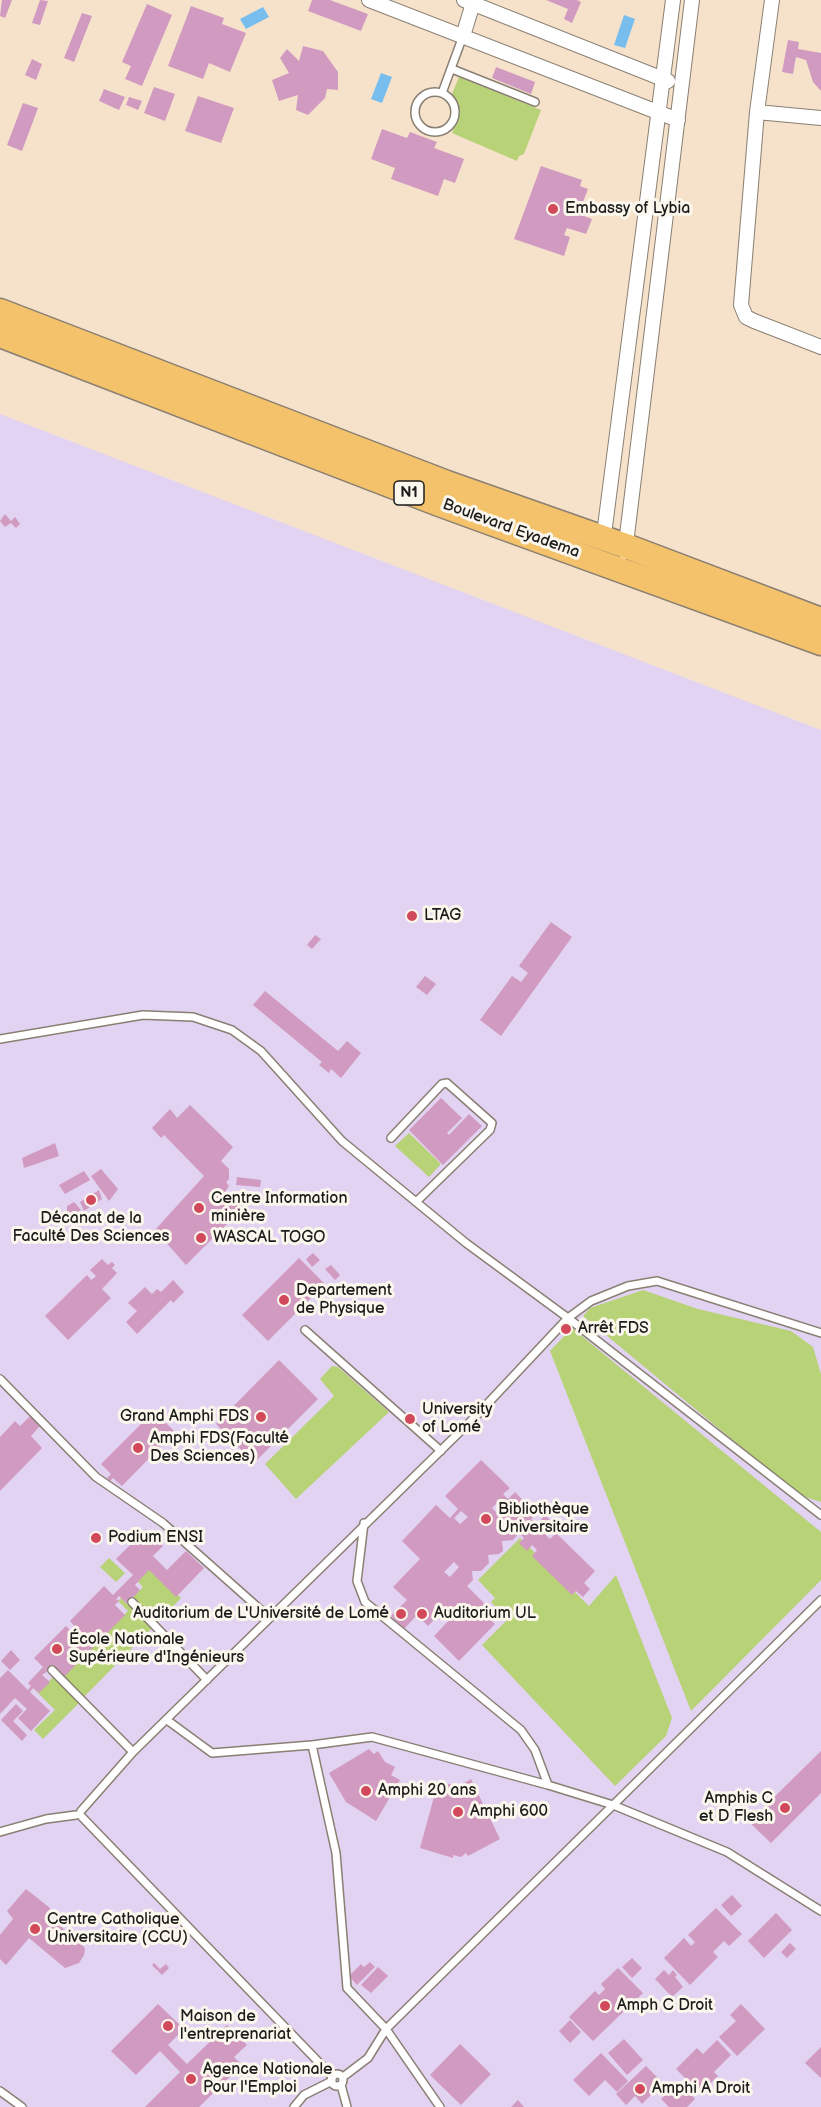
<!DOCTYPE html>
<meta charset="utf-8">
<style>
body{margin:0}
canvas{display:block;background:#f6e2ca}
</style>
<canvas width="821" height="2107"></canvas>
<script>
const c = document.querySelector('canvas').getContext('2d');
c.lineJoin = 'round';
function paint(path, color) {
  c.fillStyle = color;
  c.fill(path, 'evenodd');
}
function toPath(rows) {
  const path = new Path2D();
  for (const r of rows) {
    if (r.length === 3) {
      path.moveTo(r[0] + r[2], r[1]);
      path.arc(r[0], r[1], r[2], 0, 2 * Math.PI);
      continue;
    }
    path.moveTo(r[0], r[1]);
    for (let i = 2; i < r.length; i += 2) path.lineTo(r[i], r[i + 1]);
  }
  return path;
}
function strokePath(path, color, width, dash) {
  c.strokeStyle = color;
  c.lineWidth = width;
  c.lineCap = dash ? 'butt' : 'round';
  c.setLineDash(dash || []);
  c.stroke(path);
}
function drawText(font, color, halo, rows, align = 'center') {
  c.font = font + ' "Balsamiq Sans",sans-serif';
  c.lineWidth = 6;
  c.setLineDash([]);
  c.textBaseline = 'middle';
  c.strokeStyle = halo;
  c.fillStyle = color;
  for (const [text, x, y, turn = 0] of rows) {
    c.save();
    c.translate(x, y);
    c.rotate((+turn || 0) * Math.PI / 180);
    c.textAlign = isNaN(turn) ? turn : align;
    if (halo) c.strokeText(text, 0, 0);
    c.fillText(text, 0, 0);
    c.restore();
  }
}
paint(toPath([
 [0,414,821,730,821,2107,0,2107]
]), '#e3d3f2');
paint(toPath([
 [459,77,541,110,524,154,519,156,517,161,452,133,459,116,459,106,452,94],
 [409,1133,441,1164,429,1177,395,1146],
 [643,1290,698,1309,791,1331,813,1347,821,1374,821,1502,799,1495,583,1316,590,1308],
 [572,1328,821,1532,821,1580,691,1711,550,1351],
 [332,1366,338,1367,389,1412,296,1499,265,1464,334,1396,320,1379],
 [520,1538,589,1606,616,1575,672,1718,666,1736,615,1786,482,1645,507,1620,491,1602,495,1598,478,1580],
 [109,1558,125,1573,116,1582,100,1567],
 [150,1568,181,1598,156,1624,131,1599,143,1587,137,1581],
 [121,1598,152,1628,83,1698,51,1667,64,1675,128,1611,118,1601],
 [54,1676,80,1702,43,1739,34,1730,55,1710,33,1688,40,1690]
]), '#b8d277');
paint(toPath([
 [263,7,269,17,246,29,240,19],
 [624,15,635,19,625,48,614,45],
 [381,73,392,77,382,103,371,99]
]), '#77beef');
paint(toPath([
 [2,0,12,0,5,18,0,16],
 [40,0,48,1,40,25,32,23],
 [312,0,330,0,368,14,361,31,308,11],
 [546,0,577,0,581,2,572,23,564,19,568,9],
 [147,4,172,15,142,86,125,79,131,66,122,62],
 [191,6,224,18,222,24,246,33,230,72,209,63,203,79,168,66],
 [82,13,92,16,74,62,64,58],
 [788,40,799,42,798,49,821,53,821,91,813,82,806,60,796,57,793,74,782,72],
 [303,46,323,51,338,72,338,90,327,89,325,98,308,115,296,110,298,95,279,101,272,80,289,73,280,58,287,49,299,61],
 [32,59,42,64,36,80,25,75],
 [496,67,535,82,531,94,492,78],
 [154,87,175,94,165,121,144,113],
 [104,89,125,97,119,110,99,101],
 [198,96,234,108,221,143,185,131],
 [129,97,142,101,138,110,126,105],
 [23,103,38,108,22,151,7,145],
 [382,129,407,138,410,132,437,142,434,148,464,159,455,183,444,179,438,196,391,179,395,168,371,159],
 [541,166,582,180,580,186,588,189,581,207,576,205,573,212,592,219,586,234,567,228,564,235,570,237,564,256,514,239],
 [5,514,11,521,15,517,20,524,16,528,11,523,5,527,0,521],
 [551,922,572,937,501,1036,480,1020,512,976,521,982,528,973,519,966],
 [315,935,321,939,312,949,307,945],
 [425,976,436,984,427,995,416,987],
 [265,991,338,1051,347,1041,361,1053,341,1078,331,1069,329,1073,319,1065,322,1062,253,1005],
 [441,1098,462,1118,447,1133,449,1135,469,1114,482,1126,443,1165,409,1130],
 [190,1105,233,1147,221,1161,229,1169,229,1179,226,1182,229,1186,225,1192,242,1209,186,1265,155,1230,204,1176,164,1135,161,1138,152,1128,170,1109,177,1118],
 [55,1143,59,1156,24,1168,22,1158],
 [101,1169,118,1189,109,1201,91,1176],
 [84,1171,90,1180,65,1194,59,1185],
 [237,1177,261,1180,260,1187,236,1185],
 [99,1190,102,1199,84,1211,80,1202],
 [74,1202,81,1210,71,1219,67,1215,67,1206],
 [313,1253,320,1260,312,1267,306,1259],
 [299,1258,325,1284,268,1341,242,1315],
 [102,1259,108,1265,112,1262,115,1265,112,1268,117,1273,102,1289,111,1298,68,1340,45,1316,87,1275,91,1280,94,1278,96,1276,90,1270],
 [331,1265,340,1275,335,1280,325,1269],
 [173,1280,184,1292,173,1303,171,1300,137,1334,126,1322,137,1311,128,1303,145,1287,152,1294,157,1289,161,1292],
 [279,1360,318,1399,254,1463,216,1424],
 [154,1411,175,1432,122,1486,113,1478,110,1481,107,1478,111,1474,101,1464],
 [30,1416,40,1426,31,1436,42,1448,0,1491,0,1437,15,1421,20,1426],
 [481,1460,510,1488,503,1494,508,1499,515,1492,536,1514,531,1519,537,1524,545,1515,553,1523,544,1533,550,1539,556,1533,595,1571,584,1583,590,1589,583,1597,576,1591,572,1595,532,1556,537,1550,532,1545,527,1551,519,1543,524,1538,519,1533,513,1540,502,1541,503,1551,499,1554,488,1555,489,1563,481,1571,472,1571,473,1580,467,1586,485,1604,480,1609,495,1624,459,1661,434,1636,453,1616,446,1608,428,1626,417,1615,404,1629,391,1616,407,1600,393,1587,420,1559,402,1541,436,1505,450,1518,458,1509,445,1496],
 [501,1499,506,1503,497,1513,492,1508],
 [461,1511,468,1517,460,1524,454,1518],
 [454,1562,459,1567,450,1577,444,1572],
 [146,1529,163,1546,153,1556,167,1570,186,1551,204,1568,176,1597,149,1570,135,1585,140,1590,127,1604,119,1596,116,1599,119,1601,115,1605,125,1615,63,1678,52,1668,42,1675,50,1682,39,1693,33,1688,30,1692,50,1711,31,1731,18,1718,27,1709,15,1698,0,1714,0,1678,8,1670,28,1690,31,1686,28,1683,43,1667,34,1658,66,1626,71,1631,75,1627,70,1621,104,1586,113,1595,133,1575,116,1559],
 [11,1650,20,1660,10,1670,1,1661],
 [16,1704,23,1711,13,1721,27,1735,22,1741,1,1720],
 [369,1749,374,1754,378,1751,385,1762,395,1767,391,1775,400,1780,376,1821,346,1802,329,1773],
 [821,1751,821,1793,771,1843,749,1822],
 [471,1779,500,1839,468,1856,466,1853,461,1857,453,1855,453,1858,420,1848,438,1782,459,1786],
 [26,1889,50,1908,49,1916,85,1948,84,1955,79,1963,65,1968,29,1938,6,1965,0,1959,0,1935,13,1919,7,1911],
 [732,1895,742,1906,731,1916,721,1905],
 [716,1908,742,1934,729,1946,724,1941,713,1952,718,1957,690,1985,664,1958,684,1938,691,1946,695,1942,688,1935],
 [776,1913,792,1930,764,1958,748,1941],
 [790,1943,796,1949,787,1958,781,1952],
 [632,1958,642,1968,632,1978,622,1967],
 [370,1962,375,1967,357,1985,349,1976,361,1964,364,1967],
 [154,1963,160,1969,166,1964,169,1968,162,1975,152,1965],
 [378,1967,388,1976,371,1993,361,1985],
 [618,1968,643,1993,593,2041,569,2017,595,1991,599,1995,605,1989,601,1984],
 [664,1970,669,1975,673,1970,677,1975,675,1977,683,1987,672,1997,655,1979],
 [158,2004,184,2029,168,2045,187,2064,227,2025,247,2045,234,2057,242,2065,199,2107,145,2107,180,2072,160,2051,136,2075,111,2051],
 [741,2004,765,2029,737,2056,719,2037,736,2021,730,2015],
 [570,2020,581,2032,570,2043,559,2031],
 [624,2039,643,2060,627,2075,608,2053],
 [717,2040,731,2055,714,2072,718,2076,700,2093,676,2069,697,2048,703,2054],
 [460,2044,491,2074,461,2105,430,2075],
 [821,2047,821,2078,805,2063],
 [601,2053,628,2081,617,2092,605,2080,589,2096,573,2080],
 [646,2066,663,2083,642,2104,635,2096,626,2105,616,2094],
 [680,2082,695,2099,687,2107,669,2107,661,2099],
 [664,2084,669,2089,662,2096,657,2091],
 [518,2100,524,2107,511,2107]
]), '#d19ac1');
const service = toPath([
 [452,69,535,102],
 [435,112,20],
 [442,93,463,36],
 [0,1039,143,1015,193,1017,232,1030,261,1051,342,1141,466,1243,568,1318,821,1515],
 [391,1138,442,1084,447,1083,492,1123,490,1130,416,1202],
 [305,1330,441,1451],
 [0,1379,96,1477,163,1523,270,1618],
 [364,1523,357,1581,365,1602,521,1730,535,1750,548,1785],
 [132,1602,207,1680],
 [52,1670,133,1752],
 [167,1720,212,1753,312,1745,372,1737,548,1785,613,1805,727,1852,821,1911],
 [312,1745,336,1853,347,1988,386,2029,440,2107],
 [81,1811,133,1752,475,1417,568,1318,591,1301,628,1286,657,1281,821,1333],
 [82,1817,333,2077],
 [0,1832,46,1819,76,1815],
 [337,2080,6],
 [343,2077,368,2058,386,2029,821,1600],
 [341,2085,347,2107],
 [0,2091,22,2107],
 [294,2107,304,2095,332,2081]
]);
const minor = toPath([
 [369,0,678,120],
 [464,0,668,81],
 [772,0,757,112,741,305,746,317,754,321,821,347],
 [463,36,474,0],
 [757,112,821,118],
 [603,542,673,0],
 [625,552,692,0]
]);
const trunk = toPath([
 [0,311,447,483,626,546,821,620],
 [0,335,439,504,821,643]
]);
strokePath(service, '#897f73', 10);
strokePath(minor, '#897f73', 16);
strokePath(trunk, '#897f73', 27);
strokePath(service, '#fff', 7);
strokePath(minor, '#fff', 14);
strokePath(trunk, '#f3c26a', 24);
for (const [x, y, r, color] of [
 [553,209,6,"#d1495b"],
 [412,916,6,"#d1495b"],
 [91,1200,6,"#d1495b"],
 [199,1208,6,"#d1495b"],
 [201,1238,6,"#d1495b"],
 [284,1300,6,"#d1495b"],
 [566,1329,6,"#d1495b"],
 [261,1417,6,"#d1495b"],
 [410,1419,6,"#d1495b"],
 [138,1448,6,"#d1495b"],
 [486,1519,6,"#d1495b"],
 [96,1538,6,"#d1495b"],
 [401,1614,6,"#d1495b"],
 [422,1614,6,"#d1495b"],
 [57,1649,6,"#d1495b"],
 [366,1791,6,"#d1495b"],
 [785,1808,6,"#d1495b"],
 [458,1812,6,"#d1495b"],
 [35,1929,6,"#d1495b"],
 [605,2006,6,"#d1495b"],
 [168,2026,6,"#d1495b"],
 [191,2079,6,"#d1495b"],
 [640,2089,6,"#d1495b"]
]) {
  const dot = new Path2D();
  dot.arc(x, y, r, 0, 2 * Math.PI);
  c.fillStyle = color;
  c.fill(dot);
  strokePath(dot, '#fbf7ec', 2);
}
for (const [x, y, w] of [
 [409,493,30]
]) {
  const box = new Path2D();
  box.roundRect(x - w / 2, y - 12, w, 24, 4.5);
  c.fillStyle = '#fbf7ec';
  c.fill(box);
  strokePath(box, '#1c1c1c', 1.5);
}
drawText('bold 15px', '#1c1c1c', null, [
 ["N1",409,493]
]);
drawText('16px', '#1c1c1c', '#fbf7ec', [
 ["Embassy of Lybia",565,209],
 ["LTAG",424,916],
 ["Centre Information",211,1199],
 ["minière",211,1217],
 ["Décanat de la",91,1219,"center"],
 ["Faculté Des Sciences",91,1237,"center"],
 ["WASCAL TOGO",213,1238],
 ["Departement",296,1291],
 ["de Physique",296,1309],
 ["Arrêt FDS",578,1329],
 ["University",422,1410],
 ["of Lomé",422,1428],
 ["Grand Amphi FDS",249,1417,"right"],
 ["Amphi FDS(Faculté",150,1439],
 ["Des Sciences)",150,1457],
 ["Bibliothèque",498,1510],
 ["Universitaire",498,1528],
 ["Podium ENSI",108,1538],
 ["Auditorium de L'Université de Lomé",389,1614,"right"],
 ["Auditorium UL",434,1614],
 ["École Nationale",69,1640],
 ["Supérieure d'Ingénieurs",69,1658],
 ["Amphi 20 ans",378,1791],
 ["Amphis C",773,1799,"right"],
 ["et D Flesh",773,1817,"right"],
 ["Amphi 600",470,1812],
 ["Centre Catholique",47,1920],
 ["Universitaire (CCU)",47,1938],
 ["Amph C Droit",617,2006],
 ["Maison de",180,2017],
 ["l'entreprenariat",180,2035],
 ["Agence Nationale",203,2070],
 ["Pour l'Emploi",203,2088],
 ["Amphi A Droit",652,2089]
], 'left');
drawText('16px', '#1c1c1c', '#fbf7ec', [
 ["Boulevard Eyadema",511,529,20]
]);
</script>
